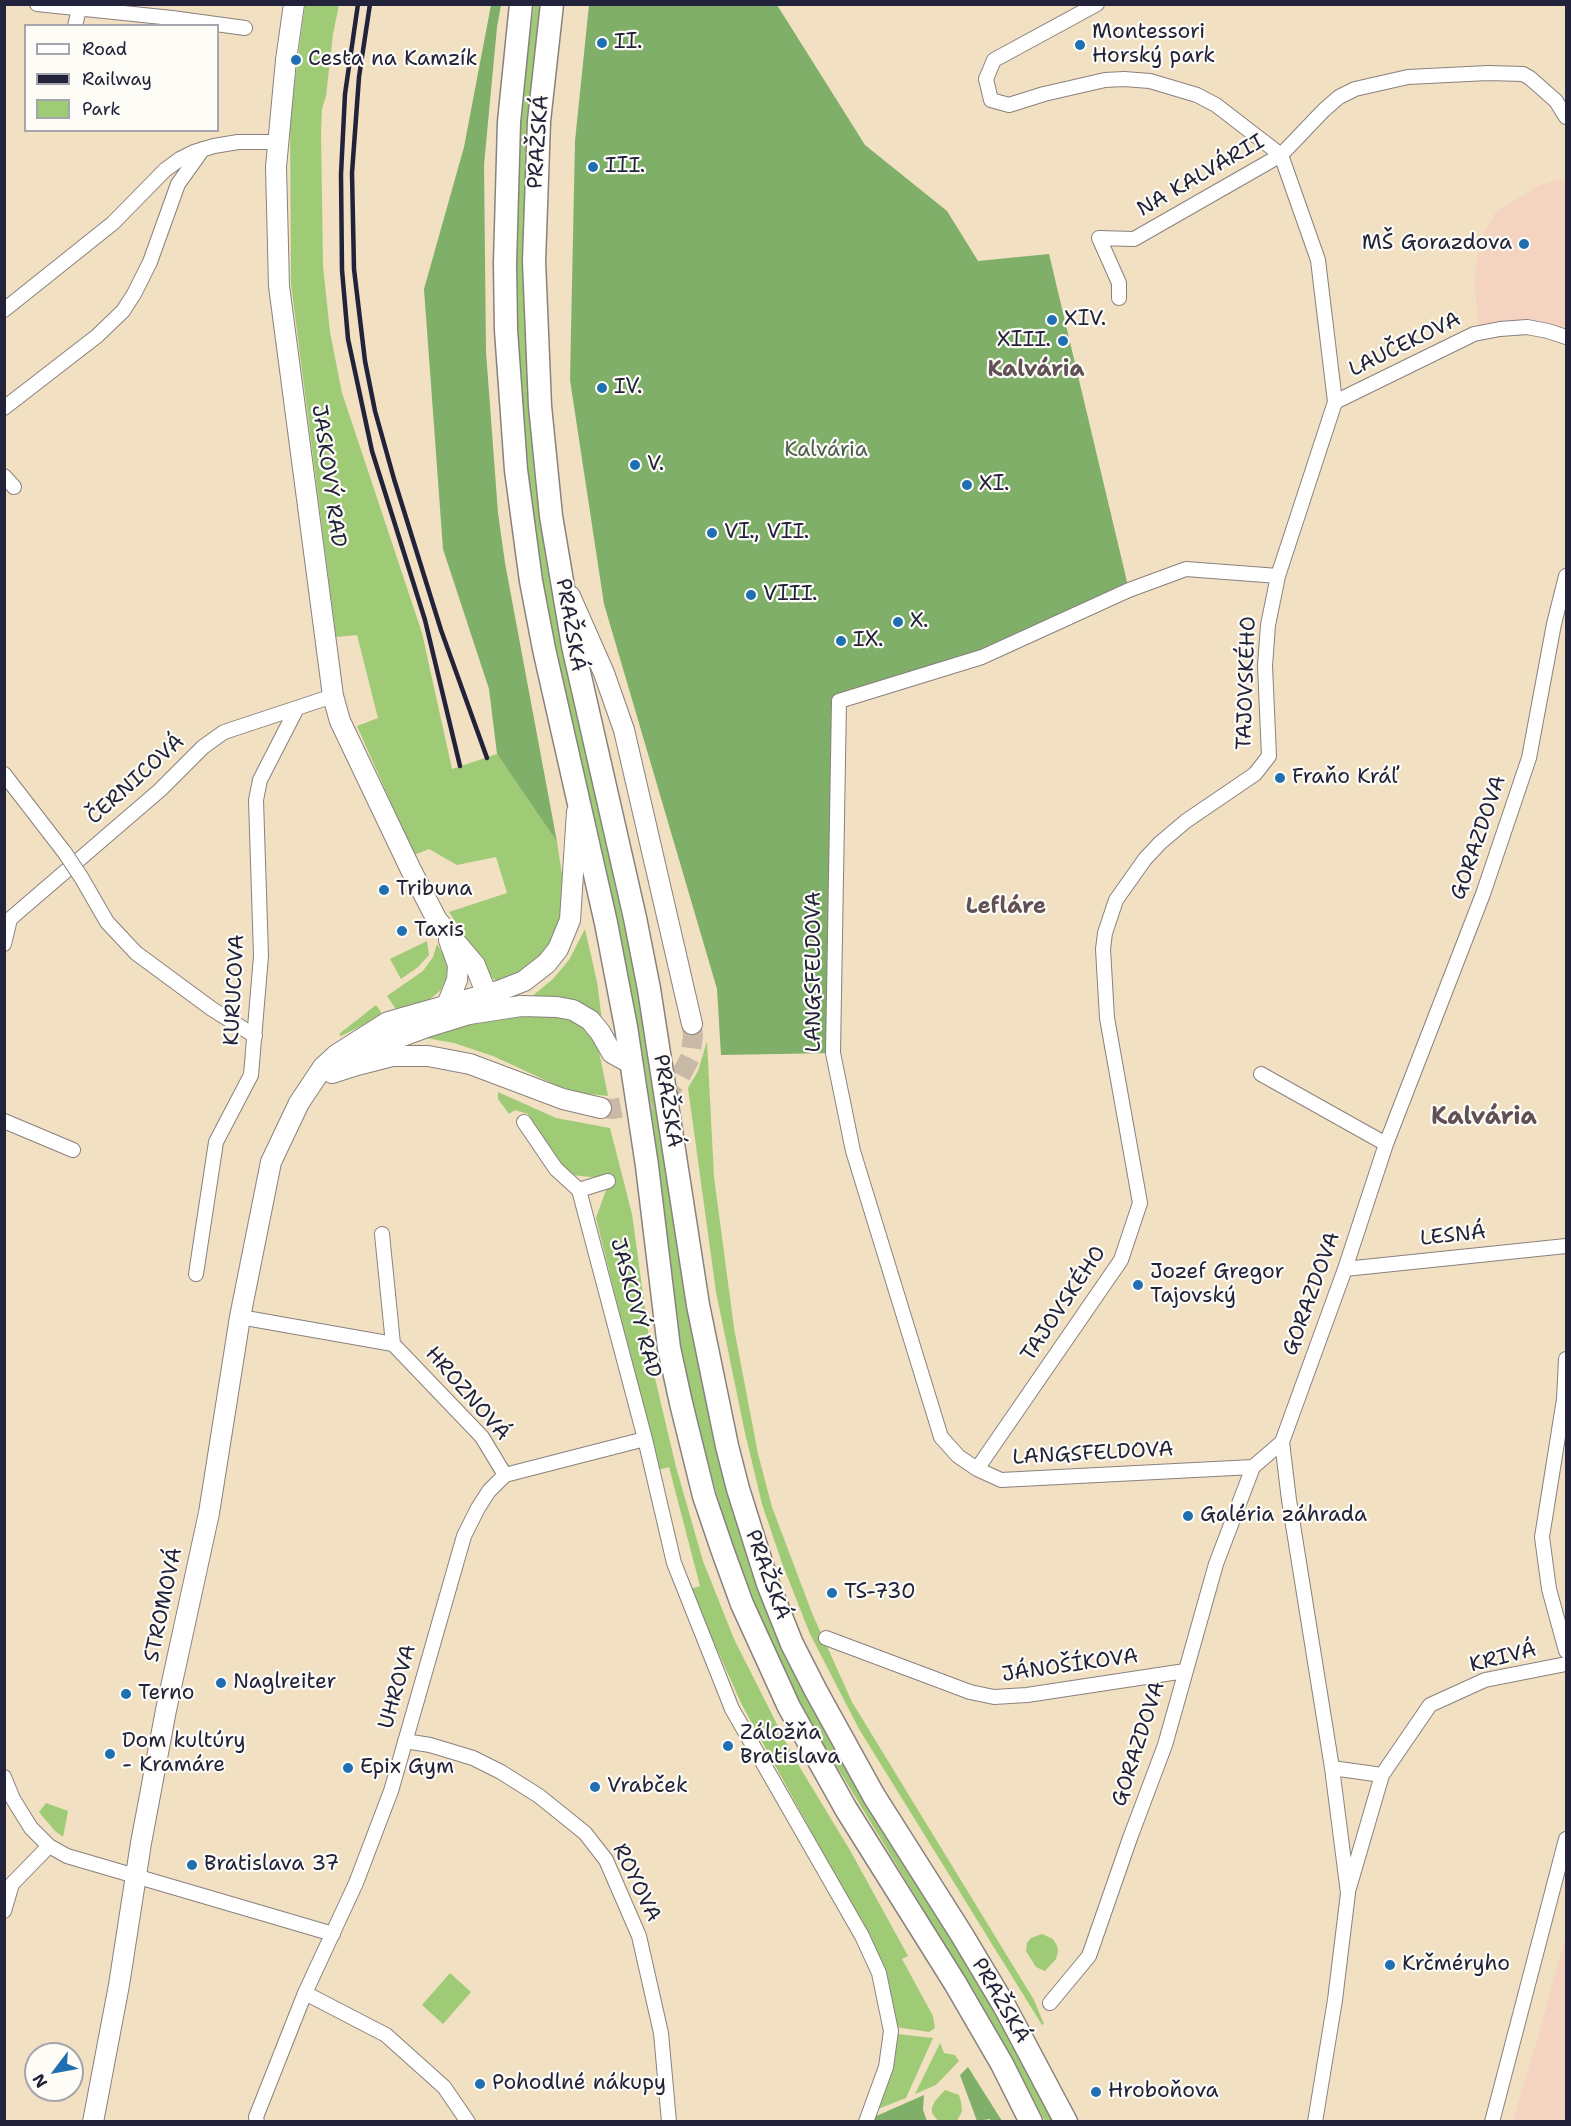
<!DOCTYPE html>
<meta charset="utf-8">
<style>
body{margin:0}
#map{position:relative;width:1571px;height:2126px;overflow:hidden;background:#f1e0c1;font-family:"Shantell Sans",sans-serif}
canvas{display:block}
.frame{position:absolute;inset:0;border:6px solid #22223b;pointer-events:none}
.legend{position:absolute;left:24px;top:24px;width:195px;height:108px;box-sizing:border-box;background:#fdfcf7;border:2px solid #a5a5ac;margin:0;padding:8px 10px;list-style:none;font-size:18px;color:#22223b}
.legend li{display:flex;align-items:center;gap:12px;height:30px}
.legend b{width:30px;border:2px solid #a5a5ac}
.north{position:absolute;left:24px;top:2042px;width:60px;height:60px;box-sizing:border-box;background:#fdfcf7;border:2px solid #a5a5ac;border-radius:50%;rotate:238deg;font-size:16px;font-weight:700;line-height:24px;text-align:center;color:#22223b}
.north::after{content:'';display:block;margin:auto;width:21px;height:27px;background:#1f6fb2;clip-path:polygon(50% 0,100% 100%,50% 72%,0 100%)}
</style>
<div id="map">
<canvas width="1571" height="2126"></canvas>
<div class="frame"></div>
<ul class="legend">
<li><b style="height:8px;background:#fff"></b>Road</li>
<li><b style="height:8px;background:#22223b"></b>Railway</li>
<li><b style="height:16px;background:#9fcb77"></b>Park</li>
</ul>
<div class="north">N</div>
</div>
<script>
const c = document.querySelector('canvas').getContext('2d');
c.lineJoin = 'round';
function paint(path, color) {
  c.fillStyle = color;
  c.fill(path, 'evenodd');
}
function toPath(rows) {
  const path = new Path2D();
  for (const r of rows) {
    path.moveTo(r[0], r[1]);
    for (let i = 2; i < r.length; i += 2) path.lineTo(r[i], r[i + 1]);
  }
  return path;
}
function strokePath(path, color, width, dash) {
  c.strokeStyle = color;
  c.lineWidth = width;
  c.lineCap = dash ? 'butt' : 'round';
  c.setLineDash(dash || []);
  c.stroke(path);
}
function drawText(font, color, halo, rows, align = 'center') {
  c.font = font + ' "Shantell Sans",sans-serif';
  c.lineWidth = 4.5;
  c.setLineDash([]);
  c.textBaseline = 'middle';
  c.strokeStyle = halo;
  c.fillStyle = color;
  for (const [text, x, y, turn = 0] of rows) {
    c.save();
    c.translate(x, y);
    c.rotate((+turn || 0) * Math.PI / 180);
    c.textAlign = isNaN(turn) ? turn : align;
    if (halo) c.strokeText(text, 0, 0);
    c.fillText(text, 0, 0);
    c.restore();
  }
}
paint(toPath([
 [1566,178,1566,329,1530,320,1479,325,1474,283,1477,257,1485,231,1496,212,1540,185],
 [1566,1935,1566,2121,1513,2121,1542,2023]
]), '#f5d3c1');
paint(toPath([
 [305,5,339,5,333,34,326,96,322,109,321,130,323,266,330,332,342,393,422,633,452,769,497,754,557,842,564,888,559,934,531,970,499,982,492,978,449,912,507,893,496,857,457,865,429,849,414,855,357,726,378,718,357,635,336,637,291,284,290,118],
 [534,5,542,5,534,61,526,160,525,270,527,360,536,476,552,591,572,690,638,989,698,1361,717,1455,734,1515,766,1608,810,1703,839,1757,996,2012,1054,2121,1045,2121,942,1940,802,1709,751,1599,723,1516,692,1407,679,1335,647,1087,606,878,564,691,544,593,528,477,518,359,516,270,517,159,526,59],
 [585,929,597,982,602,1020,531,997,553,979,569,960],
 [427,941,429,955,418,967,401,979,390,959],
 [437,944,446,959,447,969,446,979,441,990,424,1004,398,1012,387,996,423,971,433,957],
 [376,1005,383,1015,341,1036,339,1034],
 [540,1012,576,1019,597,1041,608,1096,580,1093,558,1086,493,1056,454,1043,420,1037,426,1034,513,1015],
 [707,1041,714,1177,734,1328,758,1454,772,1507,812,1613,852,1702,1034,2000,1044,2024,1042,2025,859,1729,810,1634,782,1563,762,1504,745,1433,716,1292,688,1088,698,1071],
 [498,1092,556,1118,610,1128,632,1214,654,1374,676,1467,703,1561,734,1639,793,1756,851,1852,908,1956,902,1959,933,2016,935,2028,929,2032,896,2027,888,1978,870,1939,742,1705,690,1589,700,1586,669,1467,658,1470,596,1218,610,1179,571,1175,565,1172,528,1114,515,1110,509,1114,498,1099],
 [46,1803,68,1811,63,1837,55,1831,39,1812],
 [1042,1934,1053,1939,1057,1946,1058,1952,1056,1959,1045,1971,1036,1967,1026,1951,1027,1943,1031,1938],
 [450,1973,471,1992,443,2024,422,2005],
 [897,2034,933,2038,906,2098,878,2109,891,2076],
 [940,2043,944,2053,955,2055,959,2061,936,2085,915,2094],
 [945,2090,959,2095,961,2102,962,2111,957,2121,938,2121,932,2113,932,2107,935,2101]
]), '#9fcb77');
paint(toPath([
 [491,5,501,5,497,27,484,165,486,352,498,513,505,563,557,842,497,754,489,689,443,549,424,289,464,147],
 [589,5,777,5,865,145,947,211,978,261,1049,254,1129,590,982,657,839,701,833,1053,721,1055,717,989,604,604,570,380,575,141],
 [968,2067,1002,2121,991,2121,990,2119,977,2121,960,2075],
 [924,2095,923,2110,927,2121,874,2122,874,2117]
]), '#7faf68');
strokePath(toPath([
 [601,1108,613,1109,640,1104,663,1093,673,1086,680,1077,690,1058,693,1036,692,1024]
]), '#c8baa6', 20, [20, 10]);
const street = toPath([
 [37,4,172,18,245,28],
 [1097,4,994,60,986,79,991,100,1009,105,1044,94,1105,80,1124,79,1150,81,1197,95,1216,105,1281,155],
 [75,26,79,9],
 [1119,298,1119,283,1099,238,1134,239,1281,155,1324,110,1339,97,1355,89,1408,77,1488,73,1523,74,1530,78,1556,101,1566,117],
 [4,310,113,223,165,170,180,159,194,152,214,146,238,142,278,142],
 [1335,402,1474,334,1500,329,1527,327,1548,331,1566,337],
 [4,408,97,336,123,311,134,294,150,262,178,184,203,149],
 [4,476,14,487],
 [4,774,65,853],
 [81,877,107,922,136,953,212,1009,255,1036],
 [4,944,10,919,160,790,203,747,224,732,333,696],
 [1261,1074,1386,1144],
 [4,1121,73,1150],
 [524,1122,556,1169,579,1190,645,1439,674,1563,732,1709,862,1936,879,1973,891,2031,886,2067,866,2122],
 [579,1190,608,1181],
 [382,1234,393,1344],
 [1345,1269,1566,1246],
 [196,1274,216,1142,251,1075,261,956,256,800,260,780,297,708],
 [240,1317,393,1344,482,1437,505,1475],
 [1566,1359,1564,1399,1542,1537,1549,1589,1566,1651],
 [1282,1442,1289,1500,1332,1768,1348,1893,1335,2000,1315,2122],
 [1253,1467,1001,1480,977,1469,958,1456,941,1437,853,1151,833,1053,839,701,982,657,1129,590,1186,569,1278,576],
 [977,1469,1121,1260,1140,1203,1107,1018,1103,949,1105,933,1116,900,1145,859,1160,843,1186,821,1255,774,1269,756,1265,666,1268,625,1278,576,1335,402,1318,260,1281,155],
 [826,1638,970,1692,994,1697,1027,1695,1185,1671],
 [405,1741,430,1745,473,1758,501,1772,539,1796,585,1833,606,1860,639,1936,661,2033,669,2122],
 [1332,1768,1382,1775],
 [4,1777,13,1799,31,1828,49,1846,67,1856,333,1934],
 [1349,1888,1382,1775,1430,1705,1485,1680,1566,1664],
 [4,1911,12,1884,49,1846],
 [305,1993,386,2035,444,2087,468,2122],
 [1050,2003,1089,1956,1130,1838,1165,1745,1216,1564,1253,1467,1282,1442,1345,1269,1386,1144,1483,894,1529,758,1554,624,1566,576],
 [257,2122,256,2117,305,1993,356,1883,375,1833,391,1791,464,1536,478,1508,489,1491,505,1475,645,1439],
 [1492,2122,1566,1839]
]);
const secondary = toPath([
 [294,4,286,60,276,167,279,286,333,696,340,721,410,868,437,920,475,965,487,995],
 [570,596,604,673,624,730,692,1024],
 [447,1005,457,980,458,965,449,940],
 [466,1013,469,1014,521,1006,557,1007,573,1010,590,1020,600,1032,612,1053,632,1064],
 [352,1055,427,1027,469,1014,479,1007,487,995],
 [332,1073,357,1065,392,1056,428,1056,470,1064,563,1099,601,1108],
 [93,2122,119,1985,141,1843,166,1710,209,1513,240,1317,271,1162,299,1103,323,1067,336,1055,388,1022,501,990,524,981,547,963,558,949,570,920,577,812]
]);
const primary = toPath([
 [521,4,509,122,505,263,506,330,516,470,531,581,544,649,606,923,626,1027,647,1166,669,1348,681,1403,704,1496,722,1549,742,1604,789,1707,846,1809,955,1983,1002,2064,1031,2122],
 [552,4,539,121,534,261,540,406,551,516,573,646,635,918,649,989,698,1305,727,1446,738,1489,768,1584,792,1644,816,1691,874,1796,962,1935,1005,2007,1066,2122]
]);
strokePath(street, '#8a817e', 16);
strokePath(secondary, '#8a817e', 22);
strokePath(primary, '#8a817e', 25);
strokePath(street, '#fff', 14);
strokePath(secondary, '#fff', 20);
strokePath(primary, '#fff', 22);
strokePath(toPath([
 [358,4,345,94,341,174,342,270,348,339,372,451,425,620,460,766],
 [370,4,359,77,352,173,354,269,365,361,375,411,394,479,441,630,487,758]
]), '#22223b', 4.5);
const streetBridge = toPath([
 [65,853,81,877]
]);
strokePath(streetBridge, '#8a817e', 16, []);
strokePath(streetBridge, '#fff', 14);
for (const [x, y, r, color] of [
 [602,43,6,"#1f6fb2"],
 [1080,45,6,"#1f6fb2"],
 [296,60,6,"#1f6fb2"],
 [593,167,6,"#1f6fb2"],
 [1524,244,6,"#1f6fb2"],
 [1052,320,6,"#1f6fb2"],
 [1063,341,6,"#1f6fb2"],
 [602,388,6,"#1f6fb2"],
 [635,465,6,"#1f6fb2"],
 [967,485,6,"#1f6fb2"],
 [712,533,6,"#1f6fb2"],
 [751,595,6,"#1f6fb2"],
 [898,622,6,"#1f6fb2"],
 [841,641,6,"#1f6fb2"],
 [1280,778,6,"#1f6fb2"],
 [384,890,6,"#1f6fb2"],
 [402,931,6,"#1f6fb2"],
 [1138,1285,6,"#1f6fb2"],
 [1188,1516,6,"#1f6fb2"],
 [832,1593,6,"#1f6fb2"],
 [221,1683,6,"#1f6fb2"],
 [126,1694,6,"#1f6fb2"],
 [728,1746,6,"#1f6fb2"],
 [110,1754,6,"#1f6fb2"],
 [348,1768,6,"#1f6fb2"],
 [595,1787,6,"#1f6fb2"],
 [192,1865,6,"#1f6fb2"],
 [1390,1965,6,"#1f6fb2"],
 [480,2084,6,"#1f6fb2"],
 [1096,2092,6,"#1f6fb2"]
]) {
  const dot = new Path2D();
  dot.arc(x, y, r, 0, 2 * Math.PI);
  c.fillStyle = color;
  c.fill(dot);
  strokePath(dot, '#fdfcf7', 2);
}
drawText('21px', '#22223b', '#fdfcf7', [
 ["Montessori",1092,33],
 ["Horský park",1092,57],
 ["II.",614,43],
 ["Cesta na Kamzík",308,60],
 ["III.",605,167],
 ["MŠ Gorazdova",1512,244,"right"],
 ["XIV.",1064,320],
 ["XIII.",1051,341,"right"],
 ["IV.",614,388],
 ["V.",647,465],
 ["XI.",979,485],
 ["VI., VII.",724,533],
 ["VIII.",763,595],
 ["X.",910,622],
 ["IX.",853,641],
 ["Fraňo Kráľ",1292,778],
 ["Tribuna",396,890],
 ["Taxis",414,931],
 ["Jozef Gregor",1150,1273],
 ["Tajovský",1150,1297],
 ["Galéria záhrada",1200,1516],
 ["TS-730",844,1593],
 ["Naglreiter",233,1683],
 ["Terno",138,1694],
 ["Záložňa",740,1734],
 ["Bratislava",740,1758],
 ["Dom kultúry",122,1742],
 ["- Kramáre",122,1766],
 ["Epix Gym",360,1768],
 ["Vrabček",607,1787],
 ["Bratislava 37",204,1865],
 ["Krčméryho",1402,1965],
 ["Pohodlné nákupy",492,2084],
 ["Hroboňova",1108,2092]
], 'left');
drawText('21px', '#22223b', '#fdfcf7', [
 ["PRAŽSKÁ",539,142,-86],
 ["NA KALVÁRII",1201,176,-30],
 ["LAUČEKOVA",1405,345,-26],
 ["JASKOVÝ RAD",328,476,82],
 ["PRAŽSKÁ",570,625,80],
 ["TAJOVSKÉHO",1247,683,-88],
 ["ČERNICOVÁ",136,780,-42],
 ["GORAZDOVA",1479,838,-71],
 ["LANGSFELDOVA",815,972,-90],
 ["KURUCOVA",235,990,-87],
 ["PRAŽSKÁ",667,1101,81],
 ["LESNÁ",1453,1236,-6],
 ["GORAZDOVA",1312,1294,-70],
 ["TAJOVSKÉHO",1064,1304,-56],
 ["JASKOVÝ RAD",635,1308,75],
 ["HROZNOVÁ",467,1394,49],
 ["LANGSFELDOVA",1093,1454,-3],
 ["PRAŽSKÁ",767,1575,70],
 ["STROMOVÁ",164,1605,-78],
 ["KRIVÁ",1503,1658,-14],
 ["JÁNOŠÍKOVA",1070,1666,-8],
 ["UHROVA",398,1687,-74],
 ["GORAZDOVA",1139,1744,-72],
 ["ROYOVA",636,1883,64],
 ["PRAŽSKÁ",1000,2001,60]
]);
drawText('21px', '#4e5d50', '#fdfcf7', [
 ["Kalvária",826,451]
]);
drawText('bold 22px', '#615055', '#fdfcf7', [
 ["Kalvária",1036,370],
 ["Lefláre",1006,907]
]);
drawText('bold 24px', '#615055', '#fdfcf7', [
 ["Kalvária",1484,1118]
]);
</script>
